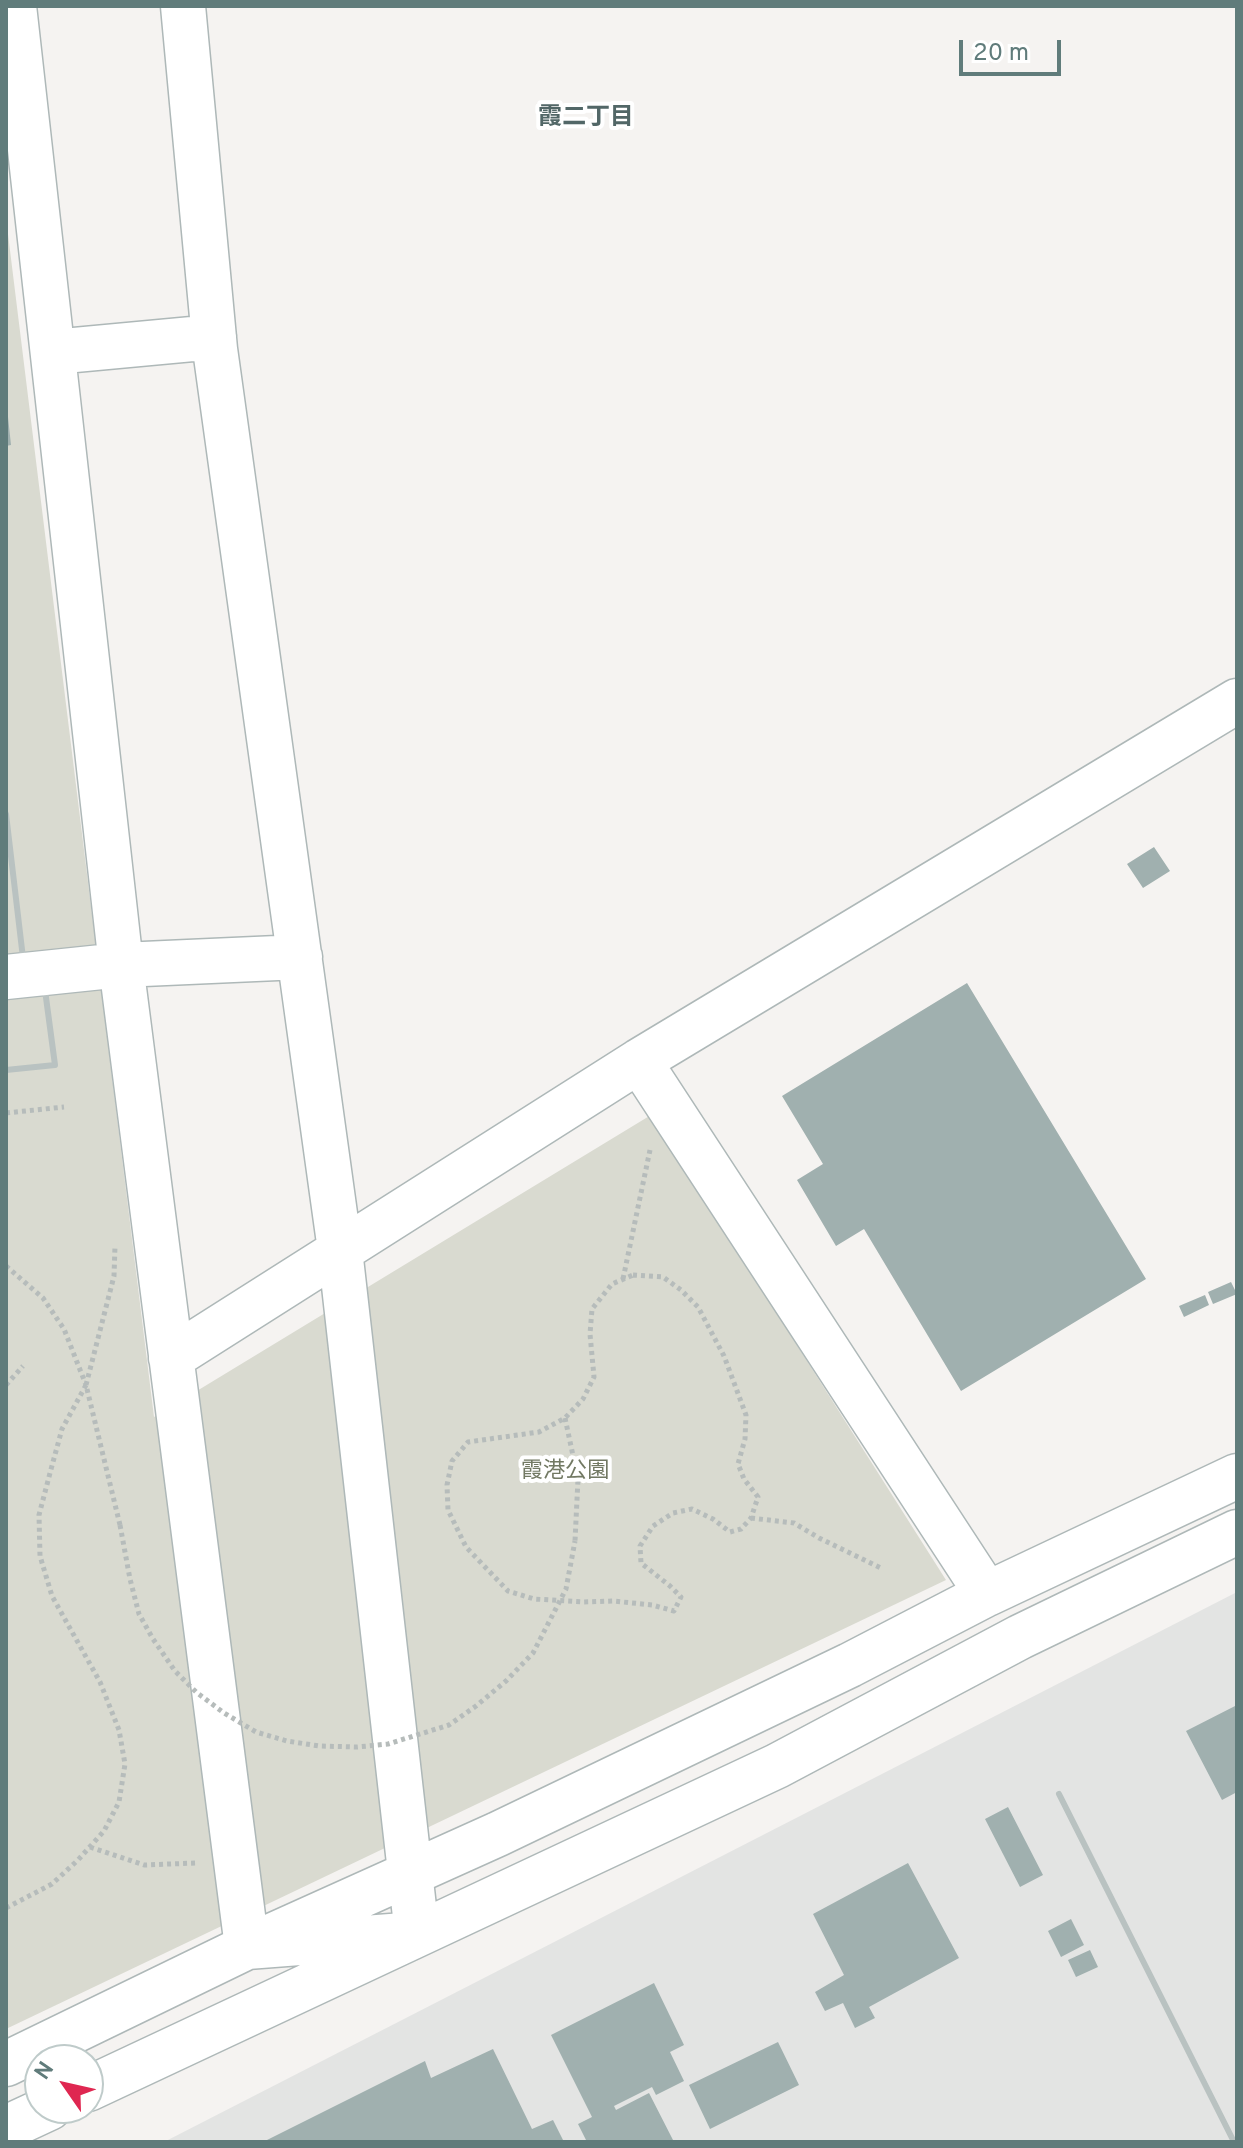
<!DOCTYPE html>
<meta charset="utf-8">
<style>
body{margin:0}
#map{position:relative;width:1243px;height:2148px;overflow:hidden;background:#f5f3f1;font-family:Overpass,sans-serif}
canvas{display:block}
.frame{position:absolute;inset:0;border:8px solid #607c7b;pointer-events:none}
.north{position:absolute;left:24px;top:2044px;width:80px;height:80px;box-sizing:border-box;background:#fff;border:2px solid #bfcbca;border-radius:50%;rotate:304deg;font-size:22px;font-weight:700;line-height:32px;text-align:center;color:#607c7b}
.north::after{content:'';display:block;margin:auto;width:28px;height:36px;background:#df2751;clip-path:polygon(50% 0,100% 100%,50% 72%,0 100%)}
.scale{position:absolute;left:959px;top:40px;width:102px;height:36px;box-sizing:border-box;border:4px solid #607c7b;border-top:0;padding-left:10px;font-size:24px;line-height:28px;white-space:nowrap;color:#607c7b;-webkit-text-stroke:6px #fff;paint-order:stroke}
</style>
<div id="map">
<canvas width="1243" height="2148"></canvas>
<div class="frame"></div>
<div class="north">N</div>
<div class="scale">20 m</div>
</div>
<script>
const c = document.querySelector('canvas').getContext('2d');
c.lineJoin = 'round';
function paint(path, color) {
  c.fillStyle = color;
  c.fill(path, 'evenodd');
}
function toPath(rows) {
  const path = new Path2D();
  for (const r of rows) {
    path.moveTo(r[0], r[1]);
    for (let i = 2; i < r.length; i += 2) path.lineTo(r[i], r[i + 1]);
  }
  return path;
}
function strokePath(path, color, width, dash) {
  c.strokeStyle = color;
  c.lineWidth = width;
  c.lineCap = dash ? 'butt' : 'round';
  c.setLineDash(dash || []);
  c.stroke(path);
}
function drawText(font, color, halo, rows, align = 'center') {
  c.font = font + ' Overpass,"Noto Sans JP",sans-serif';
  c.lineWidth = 8;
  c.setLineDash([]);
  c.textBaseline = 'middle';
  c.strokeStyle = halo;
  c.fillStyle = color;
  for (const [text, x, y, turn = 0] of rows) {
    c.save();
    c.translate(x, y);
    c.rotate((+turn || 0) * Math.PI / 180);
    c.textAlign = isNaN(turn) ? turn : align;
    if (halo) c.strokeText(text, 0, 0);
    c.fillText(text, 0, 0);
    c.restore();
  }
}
paint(toPath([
 [1237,1592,1237,2142,164,2142]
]), '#e3e4e3');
paint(toPath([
 [6,218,154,1417,651,1115,946,1580,6,2029]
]), '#d9dad0');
paint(toPath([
 [6,417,8,417,11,445,6,446],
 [1154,847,1170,871,1143,888,1127,864],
 [967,983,1146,1279,961,1391,864,1229,836,1246,797,1180,823,1164,782,1096],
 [1231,1282,1237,1294,1213,1304,1208,1292],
 [1205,1295,1209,1305,1184,1317,1179,1306],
 [1237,1705,1237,1792,1222,1800,1186,1731],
 [1008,1807,1043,1875,1020,1887,985,1819],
 [908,1863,959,1958,869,2007,875,2018,855,2028,843,2003,825,2011,815,1992,844,1975,813,1914],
 [1071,1919,1084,1945,1061,1957,1048,1931],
 [1090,1950,1098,1967,1076,1977,1068,1960],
 [654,1983,684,2045,670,2052,684,2081,656,2095,652,2087,614,2106,616,2110,649,2093,673,2140,670,2142,587,2142,578,2124,592,2117,551,2035],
 [778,2042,799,2085,710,2129,689,2085],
 [493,2049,532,2129,553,2120,564,2142,263,2142,425,2061,431,2078]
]), '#a0b0af');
const secondary = toPath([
 [14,6,121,965,247,1947],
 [183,6,215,349,340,1250,417,1934,247,1947],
 [53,352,214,337],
 [6,977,121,965,300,957],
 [639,1061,987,1594],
 [171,1358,639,1061,1237,701],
 [6,2064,247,1947,498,1834,850,1665,987,1594,1237,1476],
 [88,2089,777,1766,1020,1637,1237,1532],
 [6,2128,49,2108]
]);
strokePath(secondary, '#aeb8b8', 47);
strokePath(toPath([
 [6,1113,64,1107],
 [6,1266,43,1298,64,1329,86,1385],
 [633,1275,663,1277,681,1290,698,1307,724,1356,746,1415,745,1439,738,1464,744,1479,758,1497,751,1518,741,1529,730,1532,713,1519,692,1509,673,1513,653,1526,640,1546,641,1563,670,1586,681,1597,674,1611,652,1605,613,1601,584,1602,534,1599,508,1591,466,1547,448,1510,447,1485,452,1461,468,1442,539,1432,565,1418,583,1399,594,1377,590,1334,592,1309,612,1284,633,1275],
 [623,1279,650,1150],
 [6,1385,23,1366],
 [86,1385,114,1276,115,1246],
 [565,1418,578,1479,575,1541],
 [751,1518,794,1523,819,1538,881,1568],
 [90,1847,144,1865,196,1863,197,1865],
 [6,1908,52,1884,78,1860,104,1831,119,1802,125,1764,119,1730,100,1682,52,1596,40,1556,39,1515,50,1473,62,1429,86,1385,120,1525]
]), '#b6bcbb', 5, [4, 4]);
strokePath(toPath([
 [6,814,23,958],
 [6,1070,55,1065,45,990],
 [1059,1794,1234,2142]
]), '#b9c2c1', 6);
strokePath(secondary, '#fff', 44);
strokePath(toPath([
 [120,1525,130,1579,139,1614,153,1639,175,1671,196,1692,224,1713,256,1732,287,1741,319,1746,357,1747,388,1744,449,1725,476,1706,506,1681,533,1653,566,1589,575,1541]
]), '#b6bcbb', 5, [4, 4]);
drawText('22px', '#727963', '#fff', [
 ["霞港公園",565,1473]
]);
drawText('bold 24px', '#526767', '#fff', [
 ["霞二丁目",586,119]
]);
</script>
